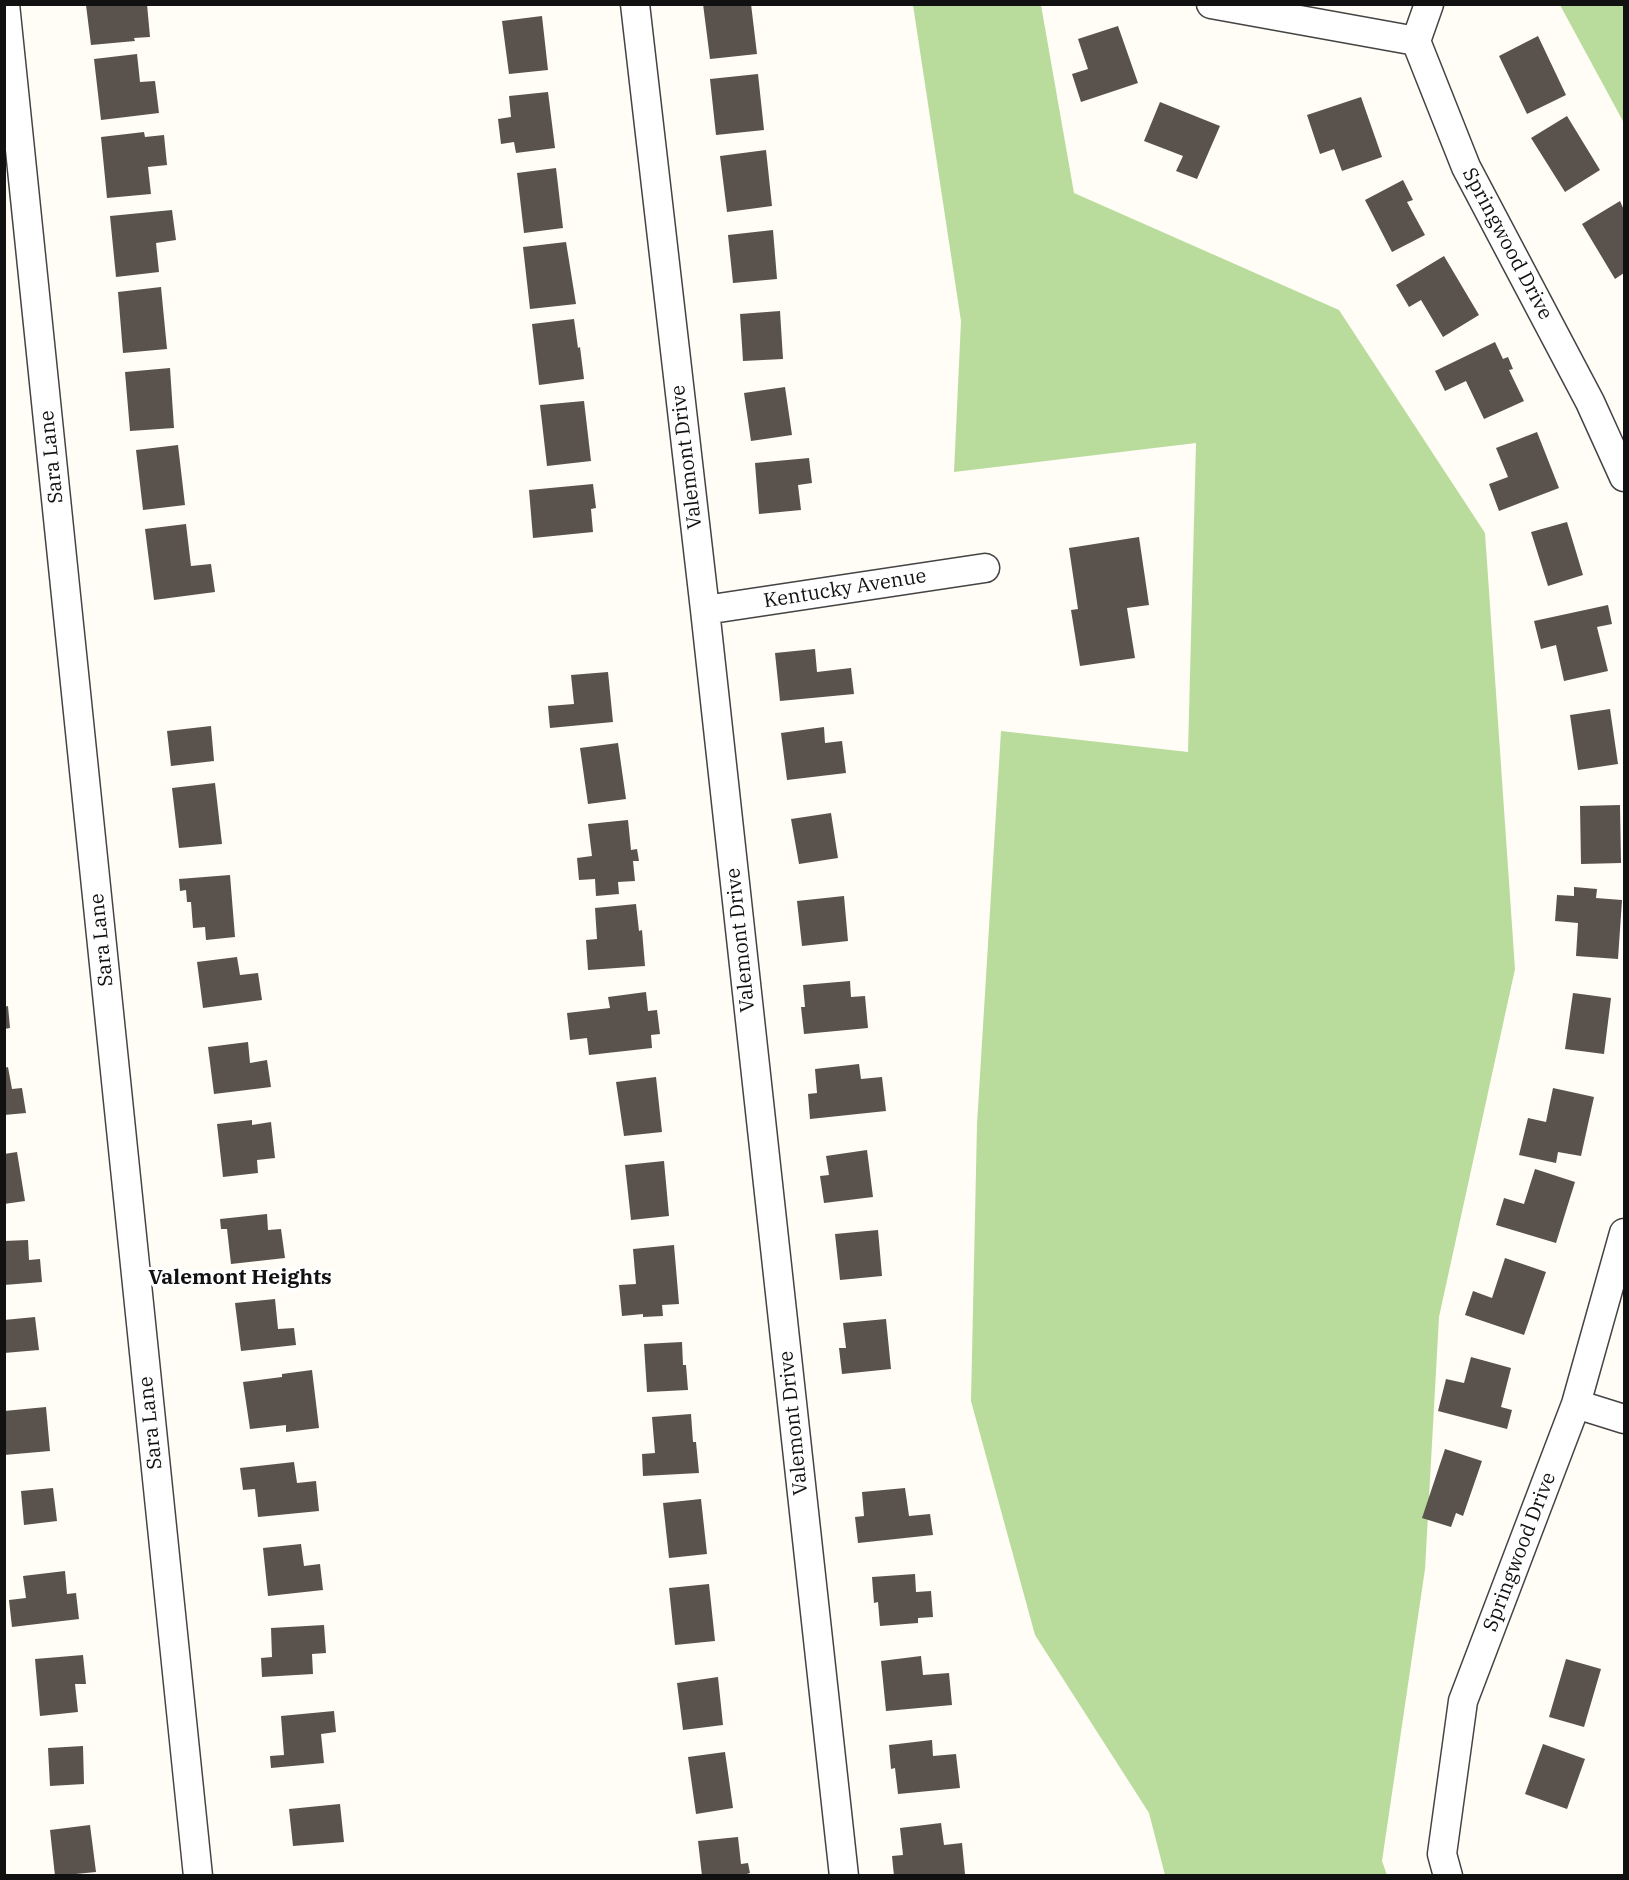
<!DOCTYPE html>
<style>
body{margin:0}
#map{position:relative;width:1629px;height:1880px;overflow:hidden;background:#fffdf5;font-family:"IBM Plex Serif",serif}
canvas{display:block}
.frame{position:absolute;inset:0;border:6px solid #111;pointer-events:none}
</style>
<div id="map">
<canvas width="1629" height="1880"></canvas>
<div class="frame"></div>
</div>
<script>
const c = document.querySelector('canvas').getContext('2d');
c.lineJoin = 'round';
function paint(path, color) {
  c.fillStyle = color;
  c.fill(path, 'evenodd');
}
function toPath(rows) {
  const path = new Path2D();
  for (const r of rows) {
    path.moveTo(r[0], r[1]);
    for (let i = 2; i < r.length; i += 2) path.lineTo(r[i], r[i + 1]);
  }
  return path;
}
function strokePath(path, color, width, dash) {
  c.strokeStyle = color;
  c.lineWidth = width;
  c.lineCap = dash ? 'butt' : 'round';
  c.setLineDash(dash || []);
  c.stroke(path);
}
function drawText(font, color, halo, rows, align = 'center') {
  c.font = font + ' "IBM Plex Serif",serif';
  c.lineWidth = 6;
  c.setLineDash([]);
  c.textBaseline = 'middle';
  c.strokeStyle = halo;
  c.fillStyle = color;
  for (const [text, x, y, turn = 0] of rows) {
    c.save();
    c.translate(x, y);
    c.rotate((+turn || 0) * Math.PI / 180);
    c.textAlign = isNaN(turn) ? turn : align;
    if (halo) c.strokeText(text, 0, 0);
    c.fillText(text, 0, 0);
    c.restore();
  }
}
paint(toPath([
 [913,5,1041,5,1074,193,1339,310,1485,533,1515,969,1439,1317,1425,1569,1382,1861,1387,1875,1165,1875,1149,1813,1035,1635,971,1401,977,1124,1001,731,1188,752,1196,443,954,472,961,321],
 [1560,5,1624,5,1624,124,1624,123]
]), '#b9dc9c');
paint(toPath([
 [142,4,147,4,150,37,134,38,135,41,91,45,86,5],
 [703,4,751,4,757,54,710,59],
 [542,16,548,70,509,74,502,21],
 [1118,26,1138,83,1081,102,1072,74,1088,69,1078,39],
 [1538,36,1566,95,1527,114,1499,56],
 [137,54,140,82,155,81,159,113,101,120,94,59],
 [758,74,764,130,716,135,710,79],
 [548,92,555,148,516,153,514,142,501,144,498,119,511,117,509,96],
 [1361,97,1382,157,1342,171,1334,149,1320,154,1307,115],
 [1160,102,1220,126,1197,179,1176,171,1183,156,1144,141],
 [1567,116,1600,170,1565,192,1531,138],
 [144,132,145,137,164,135,167,165,148,167,151,194,107,198,101,137],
 [766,150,772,206,727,212,720,156],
 [556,168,563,228,524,233,517,173],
 [1403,180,1413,200,1407,202,1425,235,1392,252,1365,200],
 [1620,201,1624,210,1624,273,1615,279,1582,224],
 [172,210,176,240,156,243,159,272,116,277,110,216],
 [773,230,777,279,733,283,728,235],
 [566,242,576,304,530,309,523,247],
 [1444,256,1479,315,1443,337,1421,300,1409,307,1396,285],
 [161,287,167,349,123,353,118,292],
 [780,311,783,359,743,361,740,314],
 [574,319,578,348,580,347,584,379,539,385,532,324],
 [1495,342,1503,359,1508,357,1513,369,1509,370,1524,401,1484,419,1466,381,1445,391,1435,371],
 [170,368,174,428,130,431,125,372],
 [785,387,792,435,751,441,744,393],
 [584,401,591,461,547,466,540,405],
 [1537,432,1559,488,1499,511,1489,484,1508,477,1496,448],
 [178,445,185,505,143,510,136,450],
 [809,458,812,483,798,485,801,510,759,514,755,463],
 [593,484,596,508,591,509,593,532,533,538,529,490],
 [1567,522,1583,575,1548,586,1531,532],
 [186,524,191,566,211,564,215,592,154,600,145,529],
 [1139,537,1149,605,1127,608,1135,658,1080,666,1071,610,1078,609,1069,548],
 [1608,605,1612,624,1597,627,1608,671,1564,681,1556,645,1541,649,1534,621],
 [815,649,817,672,851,668,854,694,780,701,775,653],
 [608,672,613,722,550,728,548,706,574,704,571,675],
 [1610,709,1618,764,1578,770,1570,715],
 [211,726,214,761,171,766,167,731],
 [824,727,825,743,842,741,846,773,787,780,781,733],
 [618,743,626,799,588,804,580,748],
 [215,783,222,844,179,848,172,788],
 [1620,805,1621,863,1581,864,1580,806],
 [831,813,838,858,799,864,791,819],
 [628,820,631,850,637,849,639,861,633,861,635,881,618,882,619,894,596,896,595,879,579,880,577,858,592,856,588,824],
 [230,875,235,937,206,940,205,927,193,928,191,902,187,902,186,890,180,891,179,879],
 [1574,887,1597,889,1596,898,1622,900,1618,959,1576,956,1578,923,1555,921,1557,895,1574,896],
 [844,896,848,941,802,946,797,901],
 [636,904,639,931,642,930,645,966,588,970,586,940,597,939,595,908],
 [237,957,240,975,258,973,262,1000,203,1008,197,962],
 [850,981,851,997,865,996,868,1028,804,1034,801,1007,805,1007,803,985],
 [646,992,648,1011,657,1010,660,1034,651,1035,652,1048,589,1055,587,1038,570,1040,567,1013,610,1008,608,997],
 [1573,993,1611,998,1604,1054,1565,1049],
 [8,1006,10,1028,4,1029,4,1007],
 [248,1042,250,1063,267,1060,271,1087,214,1094,208,1047],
 [859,1064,861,1079,882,1077,886,1111,810,1119,808,1094,817,1093,815,1069],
 [8,1067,12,1089,22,1088,26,1113,4,1115,4,1068],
 [656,1077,662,1132,624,1136,616,1082],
 [1553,1088,1594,1097,1581,1156,1558,1152,1556,1163,1519,1155,1528,1118,1546,1122],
 [252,1120,252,1125,271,1122,275,1158,257,1160,258,1173,223,1177,217,1124],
 [867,1150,873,1197,824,1203,820,1176,829,1175,826,1156],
 [17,1152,25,1201,4,1204,4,1154],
 [664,1161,669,1216,631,1220,625,1165],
 [1535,1169,1575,1182,1556,1243,1496,1225,1504,1198,1524,1204],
 [267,1214,268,1230,281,1229,285,1258,231,1264,227,1229,221,1229,220,1219],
 [878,1230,882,1276,840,1280,835,1234],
 [28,1240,29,1260,40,1259,42,1282,4,1285,4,1241],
 [674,1245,679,1304,662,1305,663,1316,643,1317,643,1314,622,1316,619,1285,636,1284,633,1249],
 [1505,1258,1546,1272,1524,1335,1465,1315,1473,1291,1492,1298],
 [275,1299,278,1329,294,1328,296,1345,241,1351,235,1303],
 [35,1317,39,1350,4,1353,4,1320],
 [886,1319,891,1369,842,1374,839,1348,846,1348,843,1323],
 [682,1342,683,1365,686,1365,688,1390,647,1392,644,1344],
 [1471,1357,1511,1368,1501,1407,1512,1410,1507,1429,1438,1411,1446,1379,1464,1383],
 [312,1370,319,1428,286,1432,286,1425,250,1429,243,1382,282,1377,282,1374],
 [46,1407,50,1451,4,1455,4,1411],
 [691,1414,693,1442,696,1442,699,1473,643,1476,642,1454,655,1453,652,1417],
 [1445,1449,1482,1461,1463,1516,1456,1513,1451,1527,1422,1518],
 [294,1462,297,1483,316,1481,319,1511,258,1517,255,1489,243,1490,240,1468],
 [53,1488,57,1521,24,1525,21,1491],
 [905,1488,909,1516,930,1514,933,1535,858,1543,855,1517,864,1516,862,1492],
 [701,1499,707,1554,669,1558,663,1503],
 [301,1544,304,1566,320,1564,323,1590,268,1596,263,1548],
 [65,1571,67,1594,76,1593,79,1619,12,1627,9,1600,26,1598,23,1576],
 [915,1574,916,1592,931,1591,933,1617,918,1618,918,1623,880,1626,878,1602,874,1603,872,1577],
 [709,1584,715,1641,675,1645,669,1588],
 [324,1625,326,1653,312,1654,313,1674,262,1677,261,1658,272,1657,271,1628],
 [83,1655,86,1684,75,1684,78,1712,40,1716,35,1659],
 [921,1656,923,1675,949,1673,952,1705,886,1711,881,1661],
 [1566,1659,1601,1669,1584,1727,1549,1717],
 [718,1677,723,1725,683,1730,677,1683],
 [334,1711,336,1732,321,1734,324,1763,271,1768,270,1756,284,1755,281,1716],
 [932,1740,933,1756,956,1754,960,1788,898,1794,895,1768,891,1769,889,1745],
 [1543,1744,1585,1759,1567,1809,1525,1794],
 [83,1746,84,1784,50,1786,48,1748],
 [725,1752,733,1808,696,1814,688,1757],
 [340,1804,344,1842,293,1846,289,1809],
 [941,1823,944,1845,962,1843,965,1874,894,1876,892,1856,903,1855,900,1828],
 [90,1825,96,1872,55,1876,50,1830],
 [738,1837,741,1864,748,1863,750,1873,741,1876,702,1876,698,1841]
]), '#5a524d');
const street = toPath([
 [5,4,198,1876],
 [635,4,705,610,844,1876],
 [1211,4,1416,41],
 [1429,4,1416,41,1466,167,1590,402,1624,477],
 [705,610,985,568],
 [1576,1404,1624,1419],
 [1448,1876,1442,1854,1463,1701,1576,1404,1624,1233]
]);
strokePath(street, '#444', 31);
strokePath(street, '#fff', 28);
drawText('20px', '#111', '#fff', [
 ["Springwood Drive",1507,244,62],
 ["Sara Lane",52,457,-96],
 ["Valemont Drive",687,457,-97],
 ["Kentucky Avenue",845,589,-9],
 ["Sara Lane",102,940,-96],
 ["Valemont Drive",741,940,-96],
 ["Sara Lane",151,1423,-96],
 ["Valemont Drive",794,1423,-96],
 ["Springwood Drive",1520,1552,-69]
]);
drawText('bold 21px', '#111', '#fff', [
 ["Valemont Heights",240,1278]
]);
</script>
